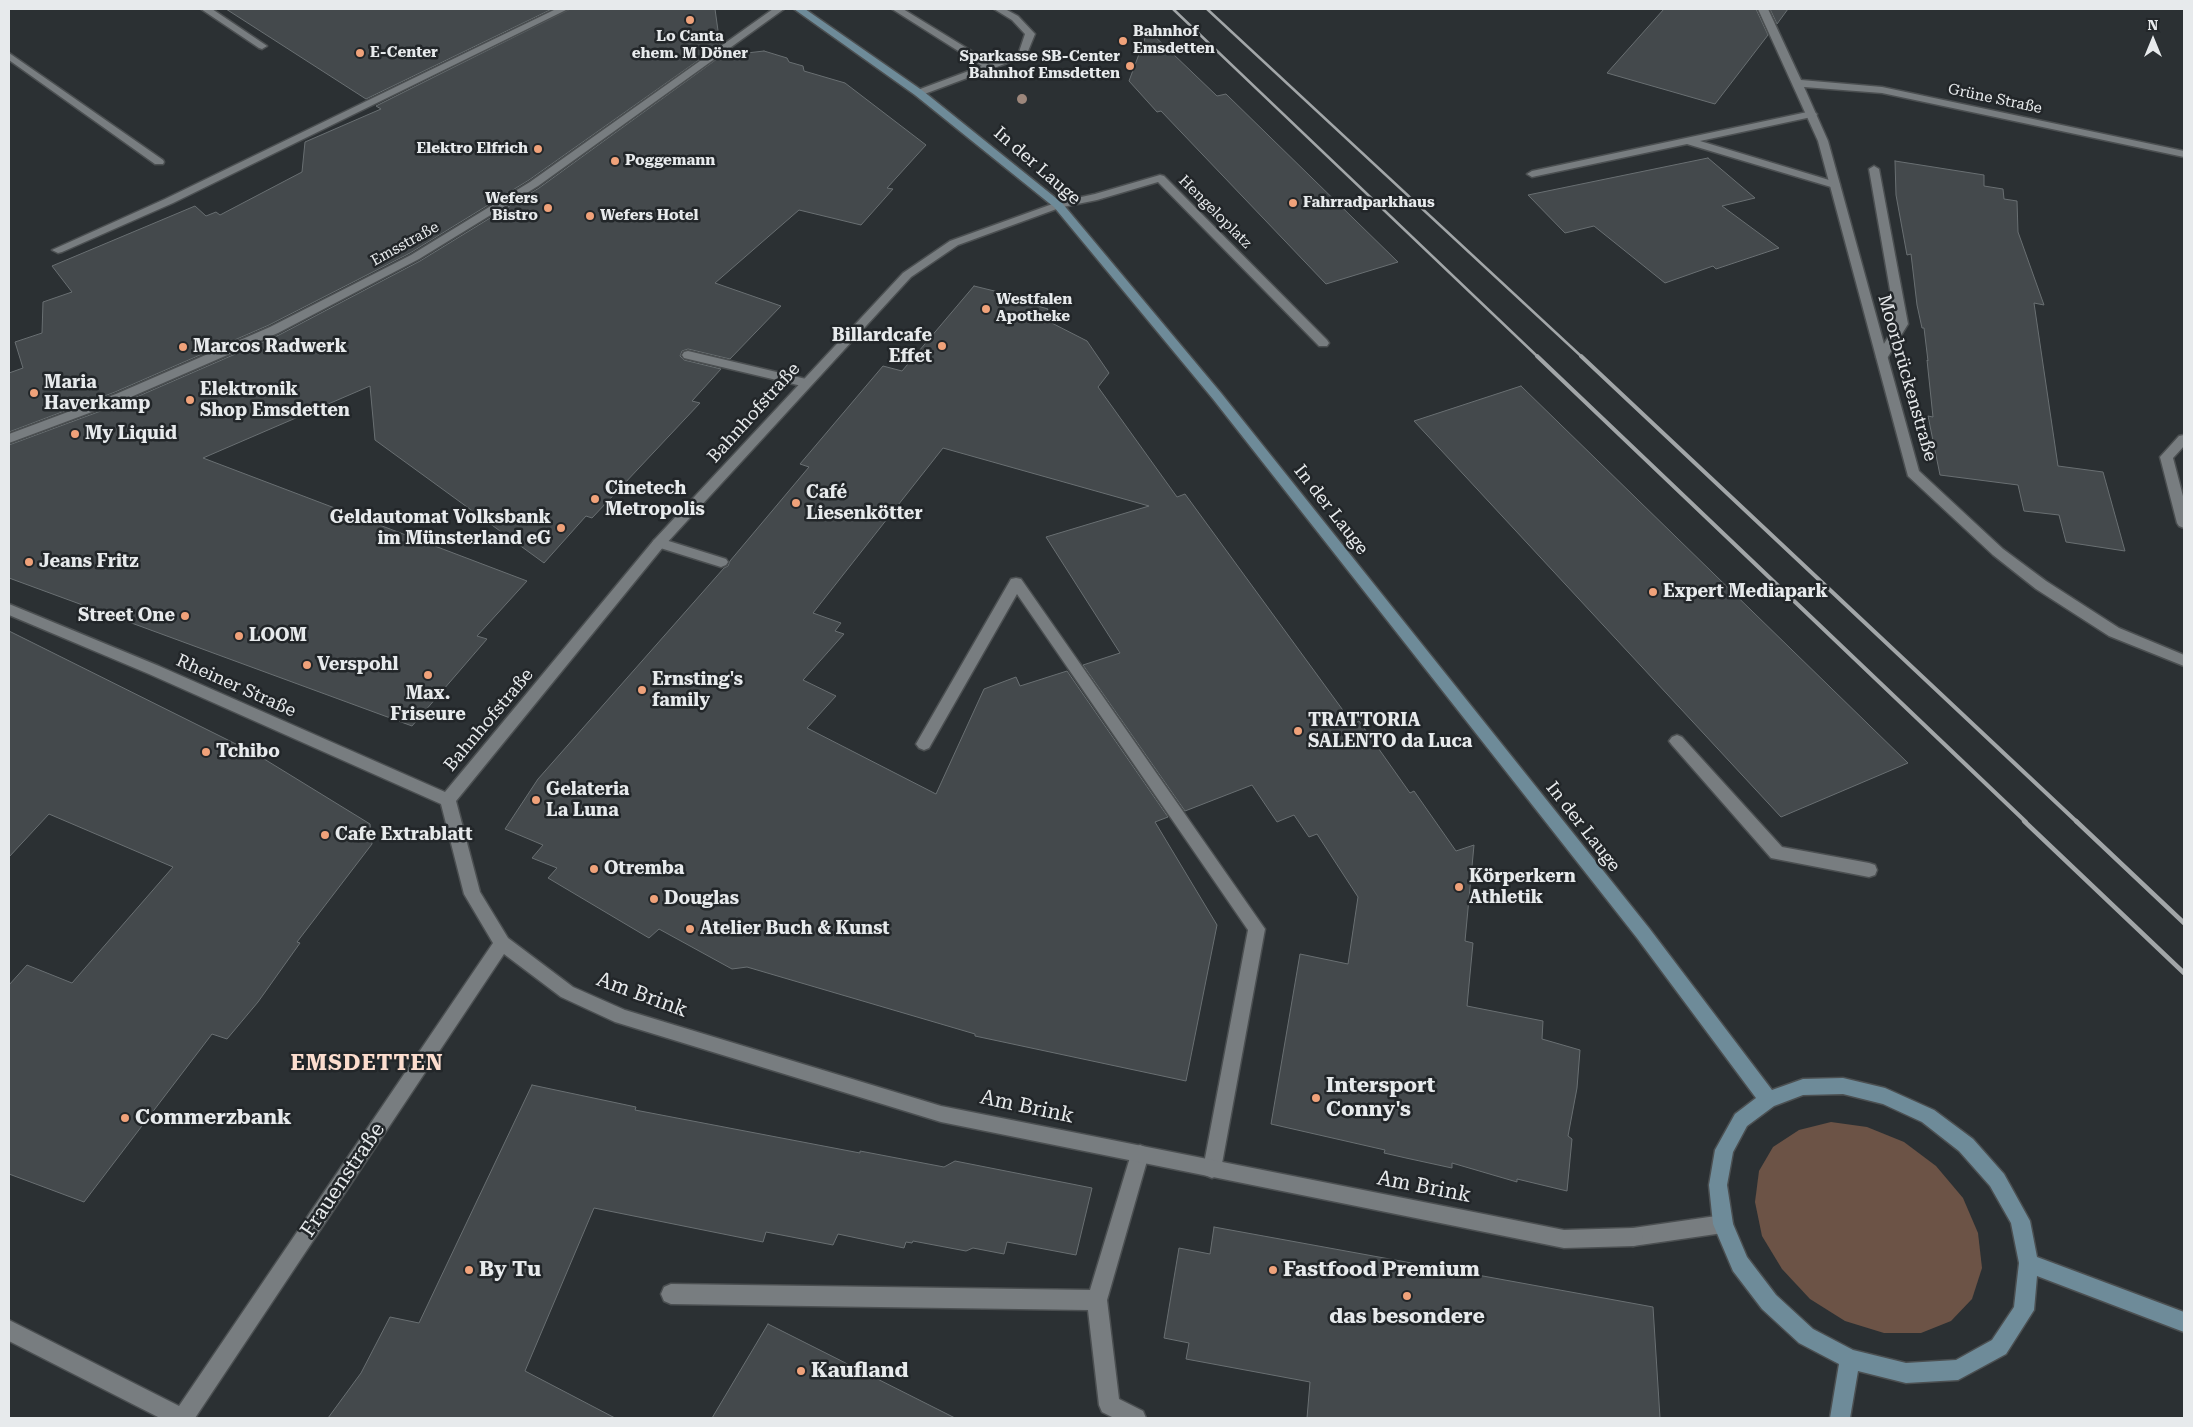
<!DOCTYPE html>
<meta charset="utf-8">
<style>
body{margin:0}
#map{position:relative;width:2193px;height:1427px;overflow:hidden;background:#2b3033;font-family:"Roboto Serif",serif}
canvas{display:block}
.frame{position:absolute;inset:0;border:10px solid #e7eaec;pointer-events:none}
.north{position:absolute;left:2128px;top:15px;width:50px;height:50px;-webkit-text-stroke:4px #222629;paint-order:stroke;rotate:0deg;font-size:14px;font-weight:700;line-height:20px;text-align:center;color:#e7eaec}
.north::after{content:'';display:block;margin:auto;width:18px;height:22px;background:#e7eaec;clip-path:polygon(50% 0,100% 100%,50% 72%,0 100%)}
</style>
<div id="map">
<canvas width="2193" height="1427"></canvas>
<div class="frame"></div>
<div class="north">N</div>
</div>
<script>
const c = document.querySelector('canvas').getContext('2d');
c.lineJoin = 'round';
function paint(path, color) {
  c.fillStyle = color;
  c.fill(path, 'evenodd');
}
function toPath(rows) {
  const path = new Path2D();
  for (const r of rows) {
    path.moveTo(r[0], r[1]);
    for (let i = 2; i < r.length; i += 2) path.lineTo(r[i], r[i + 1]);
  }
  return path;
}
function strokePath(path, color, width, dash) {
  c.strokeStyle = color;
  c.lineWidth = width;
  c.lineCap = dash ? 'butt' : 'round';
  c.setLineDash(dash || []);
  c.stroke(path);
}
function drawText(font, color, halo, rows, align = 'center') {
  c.font = font + ' "Roboto Serif",serif';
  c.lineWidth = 5;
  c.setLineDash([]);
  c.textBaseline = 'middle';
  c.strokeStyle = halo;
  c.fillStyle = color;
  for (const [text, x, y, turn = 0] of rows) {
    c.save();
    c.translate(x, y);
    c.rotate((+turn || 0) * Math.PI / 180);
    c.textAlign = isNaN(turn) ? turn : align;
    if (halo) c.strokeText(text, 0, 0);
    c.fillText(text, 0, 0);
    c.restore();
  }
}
paint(toPath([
 [1831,1122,1867,1127,1904,1142,1936,1166,1963,1198,1978,1233,1982,1268,1972,1299,1951,1321,1921,1333,1884,1333,1845,1321,1810,1299,1782,1269,1762,1236,1755,1202,1759,1171,1773,1147,1799,1130]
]), '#6c5346');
const building = toPath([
 [226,9,552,9,366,99,226,9],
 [570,9,715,9,720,45,529,180,410,253,269,325,115,392,9,432,9,373,23,368,15,342,42,333,43,302,72,292,52,266,195,206,206,216,216,212,220,215,302,172,305,142,381,109,376,106,570,9],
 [1664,9,1756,9,1768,35,1715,104,1607,73,1664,9],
 [1770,9,1788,9,1777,24,1770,9],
 [1148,30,1217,96,1226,94,1398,262,1326,284,1161,111,1157,112,1129,81,1148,30],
 [764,51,787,58,789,62,803,66,804,71,845,83,926,145,887,188,893,189,861,225,799,210,715,283,781,306,730,359,688,349,682,351,680,356,684,360,721,369,692,401,700,403,592,518,586,516,544,563,375,440,370,386,203,458,527,581,477,636,487,639,412,726,9,578,9,445,125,402,279,335,420,261,539,188,721,56,764,51],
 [1708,158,1755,198,1722,206,1779,248,1716,269,1713,266,1665,283,1594,226,1565,233,1528,195,1708,158],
 [1895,161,1984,175,1984,186,2003,189,2004,199,2017,201,2018,232,2044,305,2034,303,2058,466,2103,472,2125,551,2066,542,2059,515,2024,511,2018,485,1940,475,1928,416,1933,417,1927,360,1928,361,1924,328,1922,328,1917,305,1911,254,1907,255,1896,195,1895,161],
 [974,286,1019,297,1017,300,1048,309,1042,318,1087,341,1109,373,1098,387,1177,497,1185,494,1353,724,1359,721,1410,793,1414,791,1456,851,1474,845,1465,941,1473,943,1467,1006,1543,1021,1542,1039,1580,1050,1577,1088,1568,1136,1572,1139,1567,1191,1517,1179,1517,1182,1452,1163,1452,1168,1406,1158,1384,1153,1385,1150,1271,1124,1300,954,1348,964,1358,897,1317,834,1309,837,1294,815,1277,822,1252,785,1185,811,1083,665,1120,653,1046,537,1149,506,943,448,813,613,841,623,835,631,844,634,803,680,836,696,807,728,936,794,984,689,1016,677,1020,686,1067,671,1168,817,1155,822,1217,925,1186,1081,975,1036,975,1034,747,967,732,969,659,929,649,938,548,878,557,868,532,858,543,845,505,829,538,779,724,568,728,566,730,561,809,467,800,464,883,366,902,371,974,286],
 [1521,386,1908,763,1781,817,1414,421,1521,386],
 [9,631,256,754,370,824,372,844,297,942,300,943,258,1002,227,1039,212,1034,84,1202,9,1174,9,985,27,965,72,983,173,867,49,814,9,857,9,631],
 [532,1085,636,1107,635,1110,860,1153,860,1151,944,1167,955,1161,1092,1188,1076,1255,1007,1242,1004,1254,973,1248,966,1251,913,1241,912,1243,906,1242,904,1248,838,1234,833,1245,766,1232,763,1242,594,1208,525,1371,615,1418,328,1418,361,1373,390,1317,419,1323,532,1085],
 [1214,1227,1653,1307,1660,1418,1307,1418,1310,1382,1186,1359,1189,1343,1164,1338,1179,1248,1210,1254,1214,1227],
 [768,1324,955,1418,712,1418,768,1324]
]);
paint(building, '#44494c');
strokePath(building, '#696f72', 1);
const lane = toPath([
 [201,9,212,9,267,46,262,49,259,48,201,9],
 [556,9,568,9,173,203,62,252,58,253,52,250,165,199,556,9],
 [892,9,903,9,991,63,1019,52,1025,34,1012,20,994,9,1005,9,1018,16,1035,34,1026,56,919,96,915,95,915,91,982,66,892,9],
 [9,53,163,160,164,162,163,164,155,164,9,60,9,53],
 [1812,111,1817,114,1816,116,1700,141,1839,183,1840,185,1839,187,1831,187,1687,144,1532,177,1527,174,1532,171,1812,111],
 [1874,166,1879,169,1908,324,1886,360,1882,361,1876,357,1896,324,1869,169,1874,166],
 [1160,175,1164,176,1327,340,1329,343,1327,346,1319,346,1158,182,1097,200,1058,208,1053,205,1054,203,1095,194,1160,175],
 [688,351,806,379,812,383,806,387,684,358,682,355,684,352,688,351],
 [659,538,726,559,728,562,726,565,721,567,654,546,652,543,654,540,659,538],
 [1016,578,1021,579,1265,929,1221,1169,1219,1175,1212,1178,1205,1175,1203,1169,1248,930,1017,594,929,748,924,750,919,748,916,744,1011,579,1016,578],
 [1677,735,1682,737,1782,847,1869,863,1875,865,1877,870,1875,875,1869,877,1771,858,1672,745,1669,741,1672,737,1677,735],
 [1140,1145,1147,1148,1149,1154,1107,1300,1119,1399,1143,1411,1146,1418,1114,1418,1102,1412,1099,1405,1088,1310,671,1304,664,1301,661,1294,664,1287,671,1284,1090,1290,1131,1154,1133,1148,1140,1145],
 [1723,1215,1730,1217,1733,1224,1730,1231,1723,1233,1633,1246,1626,1244,1623,1237,1626,1230,1633,1228,1723,1215]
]);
const street = toPath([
 [773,9,784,9,538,186,419,259,278,333,124,400,9,443,9,434,116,394,270,327,411,255,530,182,773,9],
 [1758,9,1768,9,1801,80,1882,87,2184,151,2184,157,1882,93,1804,87,1828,141,1919,471,2003,549,2046,581,2119,628,2184,655,2184,666,2109,636,2036,589,1993,555,1908,476,1818,141,1758,9],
 [1058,202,1063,205,1062,207,958,245,911,277,664,546,456,801,480,892,508,938,573,987,625,1010,941,1106,1564,1230,1633,1228,1640,1230,1643,1237,1640,1244,1633,1246,1564,1248,941,1122,615,1022,561,997,504,954,195,1418,160,1418,9,1341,9,1320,179,1406,493,943,464,894,441,804,149,674,9,615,9,604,159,666,445,792,654,540,903,273,950,241,1058,202],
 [2184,435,2184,446,2173,458,2184,500,2184,528,2179,526,2177,523,2160,457,2179,436,2184,435]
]);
const secondary = toPath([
 [794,9,805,9,923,91,1062,203,1221,393,1649,928,1772,1090,1803,1079,1843,1078,1885,1088,1934,1110,1973,1139,2004,1174,2030,1221,2037,1257,2184,1312,2184,1332,2037,1276,2034,1310,2006,1354,1958,1380,1906,1383,1858,1371,1850,1418,1830,1418,1839,1364,1799,1343,1762,1309,1733,1271,1713,1224,1709,1185,1715,1150,1735,1114,1756,1098,1637,938,1213,399,1054,207,915,95,794,9],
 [1843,1094,1883,1104,1922,1122,1959,1151,1990,1186,2011,1223,2019,1263,2014,1307,1992,1340,1956,1360,1906,1363,1853,1350,1813,1329,1776,1295,1747,1257,1733,1224,1727,1185,1733,1152,1747,1126,1774,1106,1803,1095,1843,1094]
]);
strokePath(lane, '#4b4f51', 3);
strokePath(street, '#4b4f51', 3);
strokePath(secondary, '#4b4f51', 3);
paint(lane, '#787d80');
paint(street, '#787d80');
paint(secondary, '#6e8b99');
strokePath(toPath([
 [1173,9,1538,357],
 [1207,9,1582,357]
]), '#a2a6a8', 2.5);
strokePath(toPath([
 [1537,356,2026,822],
 [1581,356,2077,822]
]), '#a2a6a8', 4);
strokePath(toPath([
 [2024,821,2184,973],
 [2076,821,2184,923]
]), '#a2a6a8', 4.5);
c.fillStyle = '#9d877c';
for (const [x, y] of [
 [1022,99]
]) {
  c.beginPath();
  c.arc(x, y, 5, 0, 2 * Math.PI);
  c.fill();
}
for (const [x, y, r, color] of [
 [690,20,5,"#f0a27a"],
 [1123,41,5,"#f0a27a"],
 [360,53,5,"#f0a27a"],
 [1130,66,5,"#f0a27a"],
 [538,149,5,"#f0a27a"],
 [615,161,5,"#f0a27a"],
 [1293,203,5,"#f0a27a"],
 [548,208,5,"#f0a27a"],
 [590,216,5,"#f0a27a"],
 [986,309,5,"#f0a27a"],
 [942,346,5,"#f0a27a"],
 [183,347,5,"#f0a27a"],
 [34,393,5,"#f0a27a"],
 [190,400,5,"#f0a27a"],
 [75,434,5,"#f0a27a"],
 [595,499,5,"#f0a27a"],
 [796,503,5,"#f0a27a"],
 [561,528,5,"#f0a27a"],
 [29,562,5,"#f0a27a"],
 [1653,592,5,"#f0a27a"],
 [185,616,5,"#f0a27a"],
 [239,636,5,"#f0a27a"],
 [307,665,5,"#f0a27a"],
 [428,675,5,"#f0a27a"],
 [642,690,5,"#f0a27a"],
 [1298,731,5,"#f0a27a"],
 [206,752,5,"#f0a27a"],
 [536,800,5,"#f0a27a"],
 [325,835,5,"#f0a27a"],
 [594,869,5,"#f0a27a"],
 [1459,887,5,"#f0a27a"],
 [654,899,5,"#f0a27a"],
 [690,929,5,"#f0a27a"],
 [1316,1098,5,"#f0a27a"],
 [125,1118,5,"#f0a27a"],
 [469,1270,5,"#f0a27a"],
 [1273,1270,5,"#f0a27a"],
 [1407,1296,5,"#f0a27a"],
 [801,1371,5,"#f0a27a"]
]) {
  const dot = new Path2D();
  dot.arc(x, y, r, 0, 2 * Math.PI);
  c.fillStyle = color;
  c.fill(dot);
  strokePath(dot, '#222629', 2);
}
drawText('bold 15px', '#e7eaec', '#222629', [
 ["Bahnhof",1133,32],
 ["Emsdetten",1133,49],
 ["Lo Canta",690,37,"center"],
 ["ehem. M Döner",690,54,"center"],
 ["E-Center",370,53],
 ["Sparkasse SB-Center",1120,57,"right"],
 ["Bahnhof Emsdetten",1120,74,"right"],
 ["Elektro Elfrich",528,149,"right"],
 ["Poggemann",625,161],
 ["Wefers",538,199,"right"],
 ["Bistro",538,216,"right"],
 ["Fahrradparkhaus",1303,203],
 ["Wefers Hotel",600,216],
 ["Westfalen",996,300],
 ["Apotheke",996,317]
], 'left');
drawText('15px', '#e7eaec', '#222629', [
 ["Grüne Straße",1995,99,12],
 ["Hengeloplatz",1215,212,45],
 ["Emsstraße",405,244,-29]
]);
drawText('18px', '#e7eaec', '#222629', [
 ["In der Lauge",1037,166,41],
 ["Moorbrückenstraße",1907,378,74],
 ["Bahnhofstraße",754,413,-48],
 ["In der Lauge",1331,510,52],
 ["Rheiner Straße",236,686,24],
 ["Bahnhofstraße",489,720,-50],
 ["In der Lauge",1583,827,52]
]);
drawText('bold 18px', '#e7eaec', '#222629', [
 ["Billardcafe",932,336,"right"],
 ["Effet",932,357,"right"],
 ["Marcos Radwerk",193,347],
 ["Maria",44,383],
 ["Haverkamp",44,404],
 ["Elektronik",200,390],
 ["Shop Emsdetten",200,411],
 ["My Liquid",85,434],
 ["Cinetech",605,489],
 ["Metropolis",605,510],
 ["Café",806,493],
 ["Liesenkötter",806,514],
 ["Geldautomat Volksbank",551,518,"right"],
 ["im Münsterland eG",551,539,"right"],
 ["Jeans Fritz",39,562],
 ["Expert Mediapark",1663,592],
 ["Street One",175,616,"right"],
 ["LOOM",249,636],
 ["Verspohl",317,665],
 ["Ernsting's",652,680],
 ["family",652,701],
 ["Max.",428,694,"center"],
 ["Friseure",428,715,"center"],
 ["TRATTORIA",1308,721],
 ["SALENTO da Luca",1308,742],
 ["Tchibo",216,752],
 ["Gelateria",546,790],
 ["La Luna",546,811],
 ["Cafe Extrablatt",335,835],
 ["Otremba",604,869],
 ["Körperkern",1469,877],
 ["Athletik",1469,898],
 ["Douglas",664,899],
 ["Atelier Buch & Kunst",700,929]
], 'left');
drawText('21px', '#e7eaec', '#222629', [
 ["Am Brink",642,995,20],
 ["Am Brink",1027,1107,12],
 ["Frauenstraße",343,1180,-56],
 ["Am Brink",1424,1187,11]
]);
drawText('bold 21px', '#e7eaec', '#222629', [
 ["Intersport",1326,1086],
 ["Conny's",1326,1110],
 ["Commerzbank",135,1118],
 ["By Tu",479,1270],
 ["Fastfood Premium",1283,1270],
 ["das besondere",1407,1317,"center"],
 ["Kaufland",811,1371]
], 'left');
c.letterSpacing = '1px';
drawText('bold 22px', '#fcddce', '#222629', [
 ["EMSDETTEN",367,1064]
]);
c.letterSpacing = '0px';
</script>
